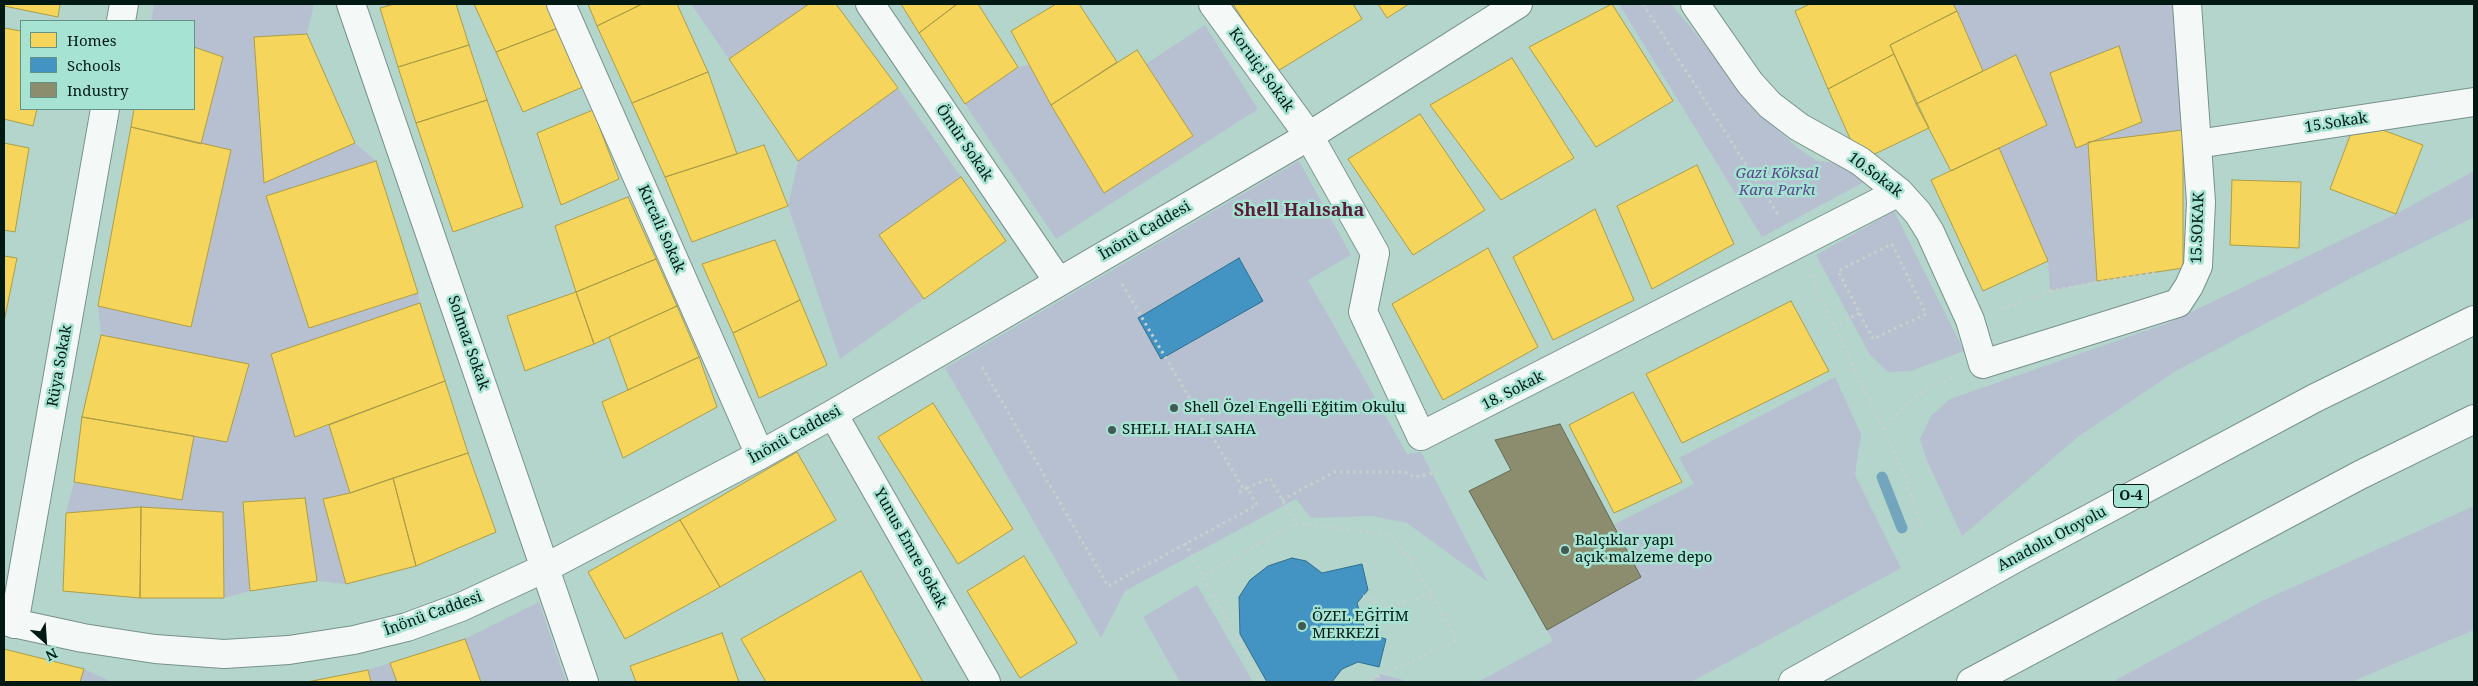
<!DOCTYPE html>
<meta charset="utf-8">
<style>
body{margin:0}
#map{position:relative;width:2478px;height:686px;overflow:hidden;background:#b4d5cc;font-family:"Noto Serif",serif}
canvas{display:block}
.frame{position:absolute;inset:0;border:5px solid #011913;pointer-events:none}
.legend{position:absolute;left:20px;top:20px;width:175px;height:90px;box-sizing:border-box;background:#a6e3d2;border:1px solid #649286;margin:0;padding:6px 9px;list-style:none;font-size:15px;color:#011913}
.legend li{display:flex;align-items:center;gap:10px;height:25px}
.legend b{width:25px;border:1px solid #649286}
.north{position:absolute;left:20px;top:616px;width:50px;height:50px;-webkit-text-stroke:4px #a6e3d2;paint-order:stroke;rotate:154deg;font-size:14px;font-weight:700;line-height:20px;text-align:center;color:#011913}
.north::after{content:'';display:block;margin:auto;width:18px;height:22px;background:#011913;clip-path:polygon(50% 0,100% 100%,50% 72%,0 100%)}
</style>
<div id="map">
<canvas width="2478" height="686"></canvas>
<div class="frame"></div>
<ul class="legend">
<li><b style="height:14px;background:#f6d55c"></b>Homes</li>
<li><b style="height:14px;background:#4393c3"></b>Schools</li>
<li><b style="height:14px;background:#8c8c6e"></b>Industry</li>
</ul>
<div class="north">N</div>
</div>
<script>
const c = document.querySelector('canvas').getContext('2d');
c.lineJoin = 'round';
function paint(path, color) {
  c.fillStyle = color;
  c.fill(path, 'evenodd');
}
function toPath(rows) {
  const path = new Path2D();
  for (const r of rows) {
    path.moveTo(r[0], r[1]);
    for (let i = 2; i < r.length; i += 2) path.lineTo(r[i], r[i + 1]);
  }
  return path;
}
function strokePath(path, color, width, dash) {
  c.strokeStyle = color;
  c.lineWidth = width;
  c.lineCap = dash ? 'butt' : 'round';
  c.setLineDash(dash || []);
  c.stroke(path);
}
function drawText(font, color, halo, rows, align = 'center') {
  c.font = font + ' "Noto Serif",serif';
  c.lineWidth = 5;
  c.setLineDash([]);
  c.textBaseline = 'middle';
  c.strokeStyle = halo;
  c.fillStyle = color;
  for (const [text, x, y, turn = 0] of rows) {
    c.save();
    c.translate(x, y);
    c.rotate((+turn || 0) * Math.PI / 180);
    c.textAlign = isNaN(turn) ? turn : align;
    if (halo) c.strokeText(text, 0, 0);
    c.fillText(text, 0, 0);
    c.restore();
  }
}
paint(toPath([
 [154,4,314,4,307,34,254,38,264,182,355,143,376,161,267,196,309,328,418,293,420,303,271,355,295,437,329,425,350,493,323,499,346,584,317,581,304,498,243,502,250,591,224,598,223,512,141,507,66,513,74,482,182,499,194,436,227,441,249,364,101,335,98,306,191,327,231,151,201,144,223,57,194,47,194,21,151,21],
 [691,4,809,4,729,59],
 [1619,4,1671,4,1773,126,1798,148,1817,161,1838,163,1860,173,1864,182,1762,237],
 [1953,4,2175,4,2183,120,2183,268,2097,281,2050,291,2048,261,1999,148,2047,124,2016,55,1983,71],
 [1205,25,1258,109,1056,239,965,104,1018,67,1029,65,1104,193,1193,136,1146,64],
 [898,88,961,177,879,235,924,299,840,359,788,206,798,161],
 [1299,161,1351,255,1308,280,1407,454,1421,452,1488,582,1407,523,1372,516,1311,518,1296,499,1125,591,1101,638,945,368],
 [1238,258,1263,300,1161,358,1138,318],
 [2474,171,2474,217,2355,276,2176,371,2079,436,1962,536,1928,463,1920,439,1931,416,1950,399,2168,323,2396,214],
 [1894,211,1964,351,1911,371,1888,372,1870,355,1816,255],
 [1835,377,1861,434,1855,475,1901,568,1691,682,1478,682,1553,641,1547,630,1641,577,1615,524,1694,484,1679,458],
 [2474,506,2474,630,2351,682,2112,682,2262,601],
 [1197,585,1253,682,1180,682,1143,617],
 [539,602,566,682,481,682,465,639],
 [390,663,397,682,371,682,368,670],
 [84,669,112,682,80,682],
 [1380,674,1400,679,1407,682,1371,682]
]), '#b6c0d0');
const homes = toPath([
 [4,4,60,4,58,17,4,6,4,4],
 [394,4,456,4,469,45,398,67,380,8,394,4],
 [474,4,547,4,558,28,496,52,474,4],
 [588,4,642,4,597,26,588,4],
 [642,4,677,4,708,72,632,103,597,26,642,4],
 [809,4,836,4,898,88,798,161,729,59,809,4],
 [901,4,957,4,919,33,901,4],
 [957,4,978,4,1018,67,965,104,919,33,957,4],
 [1056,4,1079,4,1117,62,1051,105,1011,31,1056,4],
 [1233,4,1353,4,1362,19,1276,72,1233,4],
 [1378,4,1409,4,1387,18,1378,4],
 [1612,4,1673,101,1596,147,1529,47,1612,4],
 [1810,4,1953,4,1957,11,1890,45,1894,54,1828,89,1795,11,1810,4],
 [1957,11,1983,71,1916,104,1890,45,1957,11],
 [4,28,21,31,21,109,37,109,33,126,4,119,4,28],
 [558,28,583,87,523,112,496,52,558,28],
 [307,34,355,143,264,183,254,37,307,34],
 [469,45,487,100,416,123,398,67,469,45],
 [2119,46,2142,122,2076,148,2050,73,2119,46],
 [194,47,223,57,201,144,131,127,134,109,194,109,194,47],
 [1137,50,1193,136,1104,193,1051,105,1137,50],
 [1894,54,1929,128,1860,161,1828,89,1894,54],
 [2016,55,2047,125,1951,171,1916,104,2016,55],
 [1512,58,1574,158,1501,200,1430,105,1512,58],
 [708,72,737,154,665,177,632,103,708,72],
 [487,100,523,207,453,232,416,123,487,100],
 [593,110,619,179,561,205,537,133,593,110],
 [1420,114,1485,210,1413,255,1348,159,1420,114],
 [2356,120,2423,145,2396,214,2330,189,2356,120],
 [131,127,231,150,191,327,98,306,131,127],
 [2183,130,2183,268,2097,281,2088,142,2183,130],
 [4,143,29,148,15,232,4,230,4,143],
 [764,145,788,206,692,242,665,177,764,145],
 [1999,148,2048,261,1983,291,1931,180,1999,148],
 [376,161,418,293,309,328,266,196,376,161],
 [1697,165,1734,244,1652,289,1617,206,1697,165],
 [961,177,1006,241,924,299,879,235,961,177],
 [2232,180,2301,182,2299,248,2230,245,2232,180],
 [628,197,656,259,576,292,555,226,628,197],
 [1595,209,1634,300,1553,340,1513,257,1595,209],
 [775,240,800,300,733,333,702,264,775,240],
 [1488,248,1538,347,1443,400,1392,304,1488,248],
 [4,256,17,258,4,322,4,256],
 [656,259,677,306,594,344,576,292,656,259],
 [576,292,594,344,525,371,507,316,576,292],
 [800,300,827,365,759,398,733,333,800,300],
 [1791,301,1829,371,1682,443,1646,374,1791,301],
 [420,303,445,381,295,437,271,354,420,303],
 [677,306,699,357,628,390,609,337,677,306],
 [101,335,249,364,227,442,82,417,101,335],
 [699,357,717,407,623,458,602,402,699,357],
 [445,381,468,453,350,493,329,425,445,381],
 [1633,392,1682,482,1614,513,1569,425,1633,392],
 [933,403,1013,529,958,564,878,437,933,403],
 [82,417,194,436,182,500,74,482,82,417],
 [797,452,836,520,720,587,680,520,797,452],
 [468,453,496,532,416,566,393,478,468,453],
 [393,478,416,566,346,584,323,499,350,493,393,478],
 [305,498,317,581,250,591,243,502,305,498],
 [141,507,223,512,224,598,140,598,141,507],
 [141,507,140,598,63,591,66,513,141,507],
 [680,520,720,587,625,639,588,572,680,520],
 [1024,556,1077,643,1020,678,967,591,1024,556],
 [861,571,923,682,766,682,741,639,861,571],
 [722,633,739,682,636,682,630,666,722,633],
 [465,639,481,682,397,682,390,663,465,639],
 [4,649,84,669,80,682,4,682,4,649],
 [368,670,371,682,307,682,368,670]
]);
paint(homes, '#f6d55c');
strokePath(homes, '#ac9d46', 1);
const schools = toPath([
 [1239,258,1263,301,1161,359,1138,318,1239,258],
 [1292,558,1306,561,1322,573,1362,564,1368,590,1357,603,1366,633,1386,639,1379,667,1358,662,1342,669,1332,682,1267,682,1240,634,1239,597,1250,580,1268,566,1292,558]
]);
paint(schools, '#4393c3');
strokePath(schools, '#2f6e8e', 1);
const industry = toPath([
 [1560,424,1641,577,1547,630,1469,491,1511,470,1495,440,1560,424]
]);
paint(industry, '#8c8c6e');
strokePath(industry, '#626a53', 1);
strokePath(toPath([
 [1882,477,1902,528]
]), '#73a6bc', 11);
const street = toPath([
 [351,4,584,682],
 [561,4,760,455],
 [870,4,1058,281],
 [1213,4,1309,136,1375,253,1363,312,1421,436,1899,192],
 [1695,4,1750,83,1770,105,1799,127,1860,161,1899,192,1918,213,1930,232,1970,320,1983,364,2178,303,2189,286,2198,266,2201,202,2187,4],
 [121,21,124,4],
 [2197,144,2474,102],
 [833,414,986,682],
 [4,621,83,638,155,649,224,654,289,650,354,640,407,627,461,607,545,568,760,455,833,414,1309,136,1518,4],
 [14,624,105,109]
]);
const highway = toPath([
 [1793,682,2023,554,2315,398,2474,320],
 [1971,682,2360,475,2474,419]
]);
strokePath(street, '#78918b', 30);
strokePath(highway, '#78918b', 30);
strokePath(toPath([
 [1643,4,1779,216],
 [1892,244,1926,314,1873,339,1838,271,1892,244],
 [1810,275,1904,473,1922,530],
 [1122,284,1244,490],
 [2001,309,2050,291,2157,272],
 [1834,326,1860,313],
 [982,367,1108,586,1257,505,1247,488,1237,493],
 [1884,430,1903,406,1924,391,1953,377],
 [1247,488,1270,478,1295,523],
 [1282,500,1334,472,1405,472,1414,477,1440,472],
 [1185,543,1203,576],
 [1363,596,1374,600,1381,609,1382,621,1375,636],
 [1361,618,1381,609,1431,594],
 [1261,682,1203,576,1295,523,1389,535,1411,560,1457,640,1366,682]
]), '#c6d1ce', 3, [2.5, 4]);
strokePath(street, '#f4f9f7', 28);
strokePath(highway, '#f4f9f7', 28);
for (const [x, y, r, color] of [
 [1174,408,5,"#405b54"],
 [1112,430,5,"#405b54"],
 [1565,550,5,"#405b54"],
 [1302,626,5,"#405b54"]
]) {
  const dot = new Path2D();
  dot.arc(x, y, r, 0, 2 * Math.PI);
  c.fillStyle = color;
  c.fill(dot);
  strokePath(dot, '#a6e3d2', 2);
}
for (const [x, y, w] of [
 [2131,496,35]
]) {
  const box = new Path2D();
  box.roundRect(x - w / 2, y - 11.5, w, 23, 4);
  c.fillStyle = '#a6e3d2';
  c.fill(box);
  strokePath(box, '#011913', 1);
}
drawText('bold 14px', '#011913', null, [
 ["O-4",2131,496]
]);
drawText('15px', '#011913', '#a6e3d2', [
 ["Koruiçi Sokak",1261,70,54],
 ["15.Sokak",2336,123,-9],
 ["Ömür Sokak",964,143,56],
 ["10.Sokak",1875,175,37],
 ["15.SOKAK",2198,228,-88],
 ["Kırcali Sokak",661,229,66],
 ["İnönü Caddesi",1145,231,-30],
 ["Solmaz Sokak",468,343,71],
 ["Rüya Sokak",60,366,-80],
 ["18. Sokak",1513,391,-27],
 ["İnönü Caddesi",795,435,-29],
 ["Anadolu Otoyolu",2052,539,-28],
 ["Yunus Emre Sokak",910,548,61],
 ["İnönü Caddesi",433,614,-20]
]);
drawText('italic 15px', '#5c488d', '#a6e3d2', [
 ["Gazi Köksal",1777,174],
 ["Kara Parkı",1777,191]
]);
drawText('15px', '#011913', '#a6e3d2', [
 ["Shell Özel Engelli Eğitim Okulu",1184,408],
 ["SHELL HALI SAHA",1122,430],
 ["Balçıklar yapı",1575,541],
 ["açık malzeme depo",1575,558],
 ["ÖZEL EĞİTİM",1312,617],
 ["MERKEZİ",1312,634]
], 'left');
drawText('bold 18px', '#5c1b39', '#a6e3d2', [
 ["Shell Halısaha",1299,211]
]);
</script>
